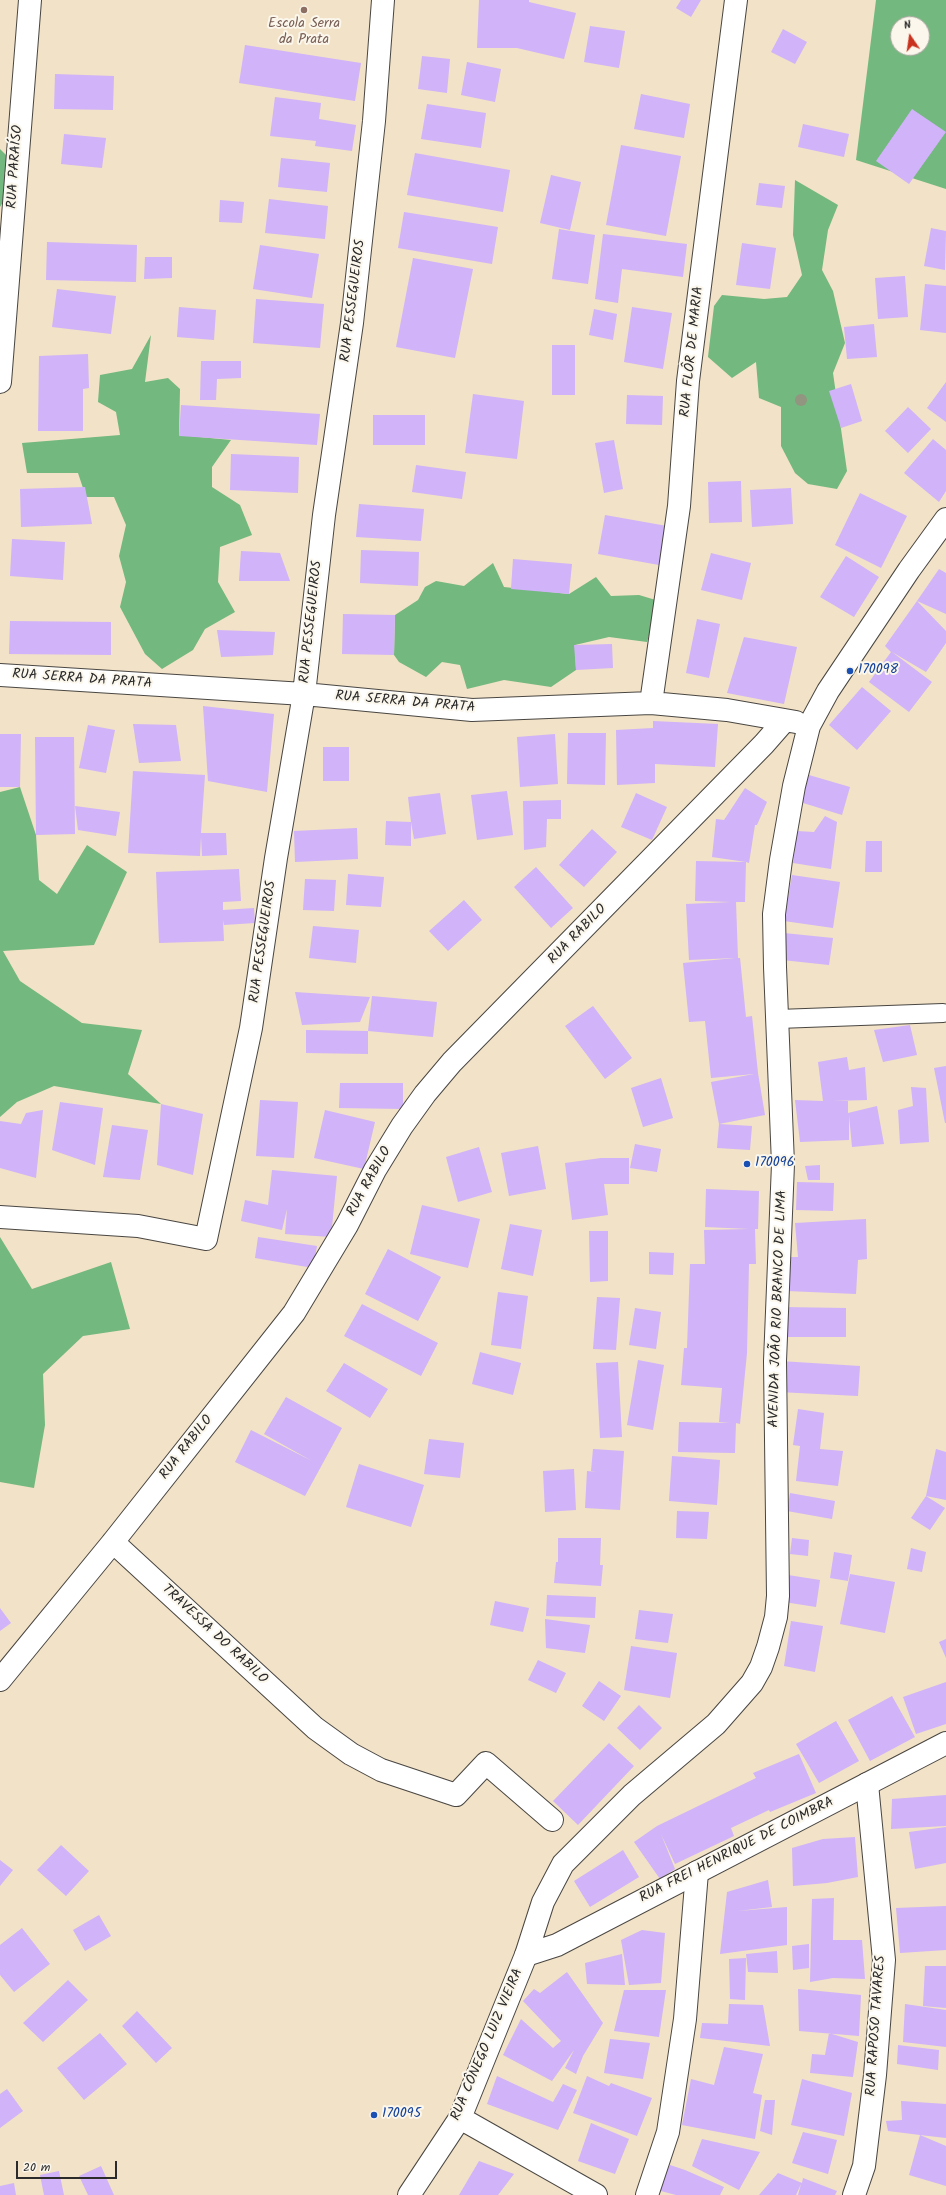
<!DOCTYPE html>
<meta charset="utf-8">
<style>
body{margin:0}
#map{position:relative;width:946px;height:2195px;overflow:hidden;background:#f2e2c7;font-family:Kalam,sans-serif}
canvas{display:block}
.north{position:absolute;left:890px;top:16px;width:40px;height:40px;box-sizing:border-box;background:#fbf7ec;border:1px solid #a8a59f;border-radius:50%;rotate:347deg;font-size:11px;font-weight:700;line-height:16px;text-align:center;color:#2b2b2b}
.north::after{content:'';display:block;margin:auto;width:14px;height:18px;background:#c8321e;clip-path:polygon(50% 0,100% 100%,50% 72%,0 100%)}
.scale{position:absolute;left:16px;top:2161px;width:101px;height:18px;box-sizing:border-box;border:2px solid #2b2b2b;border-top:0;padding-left:5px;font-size:12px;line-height:14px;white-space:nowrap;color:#2b2b2b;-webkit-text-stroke:3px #fbf7ec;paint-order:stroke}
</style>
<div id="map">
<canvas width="946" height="2195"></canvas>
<div class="north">N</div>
<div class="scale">20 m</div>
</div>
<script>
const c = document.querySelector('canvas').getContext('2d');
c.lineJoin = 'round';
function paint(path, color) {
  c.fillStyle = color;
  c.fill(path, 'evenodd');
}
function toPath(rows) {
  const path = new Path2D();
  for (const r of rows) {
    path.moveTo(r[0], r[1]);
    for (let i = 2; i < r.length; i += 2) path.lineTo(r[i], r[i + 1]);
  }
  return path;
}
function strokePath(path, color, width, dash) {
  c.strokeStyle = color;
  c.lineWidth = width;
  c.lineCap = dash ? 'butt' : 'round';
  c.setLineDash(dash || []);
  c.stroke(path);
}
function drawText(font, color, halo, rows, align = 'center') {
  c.font = font + ' Kalam,sans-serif';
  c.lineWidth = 4;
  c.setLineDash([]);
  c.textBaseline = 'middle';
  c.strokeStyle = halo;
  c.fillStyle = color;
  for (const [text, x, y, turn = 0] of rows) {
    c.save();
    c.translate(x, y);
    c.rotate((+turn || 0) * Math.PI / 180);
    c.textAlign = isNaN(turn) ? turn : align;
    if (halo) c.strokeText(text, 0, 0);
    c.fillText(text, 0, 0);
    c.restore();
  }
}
paint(toPath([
 [876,0,946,0,946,189,856,160],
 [898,24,922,24,922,48,898,48],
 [0,149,8,157,3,202,0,207],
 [795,180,838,205,828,230,822,270,833,291,845,343,833,373,847,471,837,489,808,484,795,473,781,446,781,407,759,398,756,362,732,378,708,357,714,306,722,295,764,299,787,297,802,275,793,235],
 [151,335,145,382,168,378,180,389,179,435,231,440,212,467,212,487,240,505,252,535,220,547,218,582,235,612,205,629,193,650,162,669,145,654,120,607,126,582,119,556,126,525,114,497,86,497,78,473,27,473,22,443,120,435,116,412,98,402,100,375,132,369],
 [493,563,504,587,569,594,596,577,611,596,639,595,659,601,647,642,609,637,575,645,576,670,551,687,504,680,467,689,460,665,442,662,426,677,399,662,394,655,395,615,418,600,425,587,436,581,464,586],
 [20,787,36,835,39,880,57,894,87,845,127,872,94,945,3,951,20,981,82,1023,142,1030,128,1074,161,1104,54,1086,17,1102,0,1117,0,792],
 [0,1237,32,1289,111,1262,130,1329,83,1336,43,1374,45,1425,34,1488,0,1482]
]), '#73b87e');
paint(toPath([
 [479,0,529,0,529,2,576,13,564,59,517,48,477,48],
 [681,0,701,0,691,17,676,8],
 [590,26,625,31,619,68,584,62],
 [783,29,807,42,795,64,771,52],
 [245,45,361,63,355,101,239,83],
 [422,56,450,59,447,93,418,89],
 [467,62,501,69,495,102,461,95],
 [55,74,114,76,113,110,54,109],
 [641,94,690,104,684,138,634,129],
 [275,97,321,103,319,119,356,125,352,151,315,146,316,141,270,136],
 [427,104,486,113,481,148,421,139],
 [912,109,946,132,909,184,876,161],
 [803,124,849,134,844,157,798,147],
 [64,134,106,138,102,168,61,164],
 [621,145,681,156,666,236,606,225],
 [415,153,510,170,503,212,407,195],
 [281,158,330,163,327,192,278,187],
 [551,175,581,182,570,230,540,223],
 [759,183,785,186,782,208,756,205],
 [269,199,328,206,325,239,265,233],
 [220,200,244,202,242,223,219,222],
 [404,212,498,227,492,264,398,248],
 [931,228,946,231,945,270,924,266],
 [559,229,595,235,588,284,552,279],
 [603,234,687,244,683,277,622,269,618,303,595,299],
 [47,242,137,245,136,282,46,280],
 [742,243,776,248,770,289,736,285],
 [260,245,319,254,312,298,253,289],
 [145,257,172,257,172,278,144,279],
 [413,258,473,269,455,358,396,347],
 [905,276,908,317,878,319,875,278],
 [925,284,946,286,946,333,920,330],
 [57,289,116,296,111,334,52,327],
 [256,299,324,304,320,348,253,343],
 [179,307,216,310,214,340,177,337],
 [632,307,672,313,663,369,624,362],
 [594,309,617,314,613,340,589,335],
 [874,324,877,357,847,359,844,327],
 [552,345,575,345,575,395,552,395],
 [88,354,89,388,83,389,83,431,38,431,39,356],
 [201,361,241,361,241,378,217,379,216,400,200,400],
 [946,382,946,422,927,408],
 [851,384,862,421,841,428,829,391],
 [473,394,524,401,517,459,465,453],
 [627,395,663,396,662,425,626,424],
 [181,405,320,414,317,445,179,436],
 [908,407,931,429,908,453,885,431],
 [373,415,425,415,425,445,373,445],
 [933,439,946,450,946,491,939,502,904,473],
 [614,440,623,489,604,493,595,443],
 [231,454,299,457,298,493,230,490],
 [416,465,466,472,462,499,412,492],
 [741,481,742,522,709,523,708,482],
 [85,487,92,524,21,527,20,489],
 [791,488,793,524,752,527,750,490],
 [860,493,907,516,881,568,835,545],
 [359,504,424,509,421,541,356,537],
 [605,515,667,526,659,565,598,554],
 [12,539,65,542,63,580,10,576],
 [361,550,419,552,418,586,360,583],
 [241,551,280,553,290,581,239,581],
 [711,553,751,563,742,600,701,590],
 [846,556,879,577,854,617,820,597],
 [513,559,572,564,569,594,511,589],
 [939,569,946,573,946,614,917,601],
 [917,601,946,631,946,643,926,672,892,652,932,682,909,712,869,682,891,652,885,646],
 [343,614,395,615,394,655,342,654],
 [697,619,720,624,709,678,686,673],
 [10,621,111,622,111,655,9,654],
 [217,630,275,632,273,655,221,657],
 [744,637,797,647,784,704,727,693],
 [612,644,613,668,576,670,574,645],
 [862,687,891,711,857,750,829,725],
 [203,706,274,714,267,792,208,781],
 [653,721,718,724,715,767,655,764,655,783,617,785,616,730,653,728],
 [133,724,176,725,181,761,139,763],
 [88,725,115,730,106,773,79,768],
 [568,733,606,733,605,785,567,784],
 [0,734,21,734,20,787,0,787],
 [555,734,558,784,520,787,517,737],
 [35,737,74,737,75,834,36,835],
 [323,747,349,747,349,781,323,781],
 [133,771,205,775,201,833,226,833,227,855,202,856,201,837,200,856,128,853],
 [809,775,850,787,842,815,800,802],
 [745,788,767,802,757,825,755,825,749,863,746,862,745,902,736,902,738,958,740,958,746,1017,752,1016,758,1073,765,1115,719,1124,711,1082,754,1074,711,1078,705,1021,689,1022,683,963,735,958,689,960,686,904,731,902,695,901,696,861,746,862,712,857,716,819,724,820],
 [507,791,513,835,477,840,471,795],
 [440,793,446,834,414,839,411,822,411,846,385,845,386,821,411,822,408,797],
 [636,793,667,807,652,840,621,827],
 [561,800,561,819,547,819,546,847,524,850,523,801],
 [75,806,120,812,116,836,78,830],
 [825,816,837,822,831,869,793,863,797,831,814,832],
 [357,828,358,859,295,862,294,831],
 [592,829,617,852,584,887,559,865],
 [866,841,882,841,882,872,865,872],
 [536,867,573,908,551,928,514,887],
 [239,869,241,901,223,902,223,910,254,908,255,923,224,925,223,920,224,941,159,943,156,872],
 [348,874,384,877,381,907,346,905],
 [792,875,840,882,833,928,784,921],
 [305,879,336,880,334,911,303,910],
 [464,900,482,920,448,951,429,931],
 [313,926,359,930,356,963,309,958],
 [784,933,833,938,829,965,782,960],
 [295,992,370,997,360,1022,302,1025],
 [372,996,437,1002,433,1037,368,1031],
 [593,1006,632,1058,605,1079,565,1026],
 [910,1025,917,1055,883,1062,874,1030],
 [306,1030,368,1031,368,1054,306,1053],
 [847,1057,849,1070,865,1067,867,1100,833,1101,848,1101,848,1113,877,1106,884,1144,852,1147,849,1115,849,1140,800,1142,795,1100,823,1101,818,1062],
 [946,1066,946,1123,945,1123,934,1068],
 [661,1078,673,1118,643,1127,631,1088],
 [340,1083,403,1083,403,1109,339,1108],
 [911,1087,926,1088,929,1142,900,1144,898,1110,913,1106],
 [260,1100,298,1102,294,1158,256,1156],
 [60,1102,103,1108,95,1165,52,1150],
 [161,1104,203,1114,193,1175,157,1165],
 [43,1110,36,1178,0,1168,0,1121,21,1124,26,1113],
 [325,1110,375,1122,364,1169,314,1158],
 [719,1124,752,1126,750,1150,717,1148],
 [112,1125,148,1130,140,1180,103,1177],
 [635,1144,661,1149,657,1172,630,1168],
 [538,1146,546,1189,509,1196,501,1153],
 [479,1147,492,1192,458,1202,446,1157],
 [601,1158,629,1158,629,1184,604,1184,608,1215,572,1220,565,1163],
 [820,1165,820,1180,808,1180,805,1166],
 [272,1170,337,1176,331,1237,285,1234,287,1209,282,1230,241,1221,245,1200,268,1205],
 [797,1182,834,1183,833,1211,796,1210],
 [706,1189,759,1191,758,1229,755,1229,756,1264,749,1264,747,1353,740,1424,736,1423,735,1453,678,1452,679,1422,730,1423,719,1422,722,1388,681,1385,684,1348,687,1348,690,1264,705,1264,704,1230,749,1229,705,1227],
 [422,1205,480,1219,468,1268,410,1254],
 [866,1219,867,1259,858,1260,856,1294,787,1291,788,1257,798,1257,795,1223],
 [510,1224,542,1230,533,1276,501,1269],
 [589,1231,608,1231,608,1281,590,1282],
 [258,1237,317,1246,313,1268,255,1258],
 [388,1249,441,1277,418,1321,365,1294],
 [649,1252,674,1253,673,1275,649,1274],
 [498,1292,528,1296,521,1349,491,1345],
 [597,1297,620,1298,616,1350,593,1349],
 [362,1304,438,1343,421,1376,344,1336],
 [782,1307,846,1308,846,1337,782,1337],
 [635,1308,661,1312,656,1349,629,1345],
 [480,1352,521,1363,513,1395,472,1384],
 [638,1360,664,1365,653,1430,627,1425],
 [780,1361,860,1366,858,1396,778,1392],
 [618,1362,622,1437,600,1438,596,1363],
 [344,1363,388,1389,370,1418,326,1391],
 [286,1397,342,1428,305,1496,235,1462,251,1430,312,1461,264,1434],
 [798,1409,824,1413,820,1449,843,1451,838,1486,796,1481,800,1446,793,1445],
 [429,1439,464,1443,460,1478,424,1474],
 [593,1449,624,1451,620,1510,585,1508,587,1471,597,1472,591,1471],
 [936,1449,946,1452,946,1500,926,1496,945,1508,930,1530,911,1518,926,1496],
 [672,1456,720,1460,717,1505,669,1501],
 [359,1464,424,1485,411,1527,346,1507],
 [574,1469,576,1510,545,1512,543,1471],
 [790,1493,835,1501,832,1519,787,1511],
 [677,1511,709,1512,707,1539,676,1538],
 [558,1538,601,1538,600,1565,603,1565,601,1586,554,1583,556,1562,558,1562],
 [792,1538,809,1540,808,1556,790,1554],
 [911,1548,926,1552,922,1572,907,1569],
 [834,1552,852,1555,848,1581,830,1578],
 [850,1574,895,1582,885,1633,840,1624],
 [788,1575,820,1580,816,1607,784,1602],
 [547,1595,596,1597,595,1618,546,1616],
 [495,1601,529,1608,523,1632,490,1625],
 [0,1608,11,1623,0,1631],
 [639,1610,673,1614,668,1643,635,1639],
 [545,1619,590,1625,585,1653,546,1648],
 [791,1621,823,1626,815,1672,784,1666],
 [946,1639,946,1658,939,1642],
 [631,1646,677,1653,670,1698,624,1690],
 [538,1660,566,1673,556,1693,528,1680],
 [599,1681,621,1696,604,1721,582,1706],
 [946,1682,946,1724,916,1734,903,1697],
 [892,1696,915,1737,870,1761,848,1720],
 [639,1705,662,1728,640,1750,617,1728],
 [836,1721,859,1761,819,1783,796,1744],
 [609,1743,634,1766,578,1825,553,1801],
 [799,1754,816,1793,770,1812,769,1810,731,1828,734,1836,675,1864,661,1834,675,1869,660,1879,634,1842,657,1826,756,1778,753,1773],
 [946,1795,946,1826,891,1829,892,1799],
 [946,1827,946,1863,915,1869,909,1832],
 [855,1837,858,1877,827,1883,793,1886,792,1848,823,1839],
 [61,1845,89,1871,66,1896,37,1870],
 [623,1850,639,1877,590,1907,574,1881],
 [0,1860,13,1870,0,1886],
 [768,1880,772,1907,738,1911,787,1907,787,1945,720,1954,727,1892],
 [834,1898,833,1940,862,1940,865,1979,833,1978,810,1982,812,1899],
 [946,1906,946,1950,900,1953,896,1908],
 [99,1915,111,1936,85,1951,73,1930],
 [22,1928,50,1964,14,1992,0,1975,0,1945],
 [642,1930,665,1933,661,1983,629,1985,621,1940],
 [809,1944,809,1968,793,1970,792,1946],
 [777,1951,778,1973,748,1972,746,1954],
 [622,1954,625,1985,587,1984,585,1963],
 [746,1958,745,2000,730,1999,729,1959],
 [925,1966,946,1966,946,2008,923,2006],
 [567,1972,603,2023,583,2056,576,2074,565,2068,574,2050,552,2081,503,2055,521,2019,553,2048,561,2041,523,2001,534,1989,540,1993],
 [68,1980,88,2000,43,2042,23,2023],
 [798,1989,861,1995,859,2036,799,2031],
 [624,1990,666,1990,659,2037,614,2031],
 [729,2004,763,2005,770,2046,700,2038,702,2023,728,2024],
 [905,2004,946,2010,946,2047,903,2042],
 [137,2011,172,2048,156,2063,122,2026],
 [100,2033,127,2064,84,2100,57,2068],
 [829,2033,858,2042,853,2077,810,2073,812,2054,825,2055],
 [610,2039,650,2043,643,2079,604,2073],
 [898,2045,939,2050,938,2070,897,2064],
 [724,2047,763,2054,753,2093,762,2095,755,2139,682,2125,691,2079,714,2085],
 [497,2076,553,2102,563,2084,577,2090,558,2130,487,2104],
 [587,2076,609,2086,611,2083,652,2098,637,2136,573,2113],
 [802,2079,852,2093,844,2136,791,2125],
 [7,2089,23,2111,0,2128,0,2094],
 [765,2100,775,2100,772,2135,760,2131],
 [901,2101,946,2104,946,2138,920,2135,946,2146,946,2186,909,2175,920,2135,888,2131,886,2121,902,2120],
 [591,2123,629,2139,615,2174,578,2161],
 [803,2132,837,2140,828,2174,792,2163],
 [702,2139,760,2152,739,2190,692,2166],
 [479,2161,514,2174,498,2195,459,2195],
 [670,2165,685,2170,724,2187,720,2195,676,2195,657,2190],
 [101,2166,114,2195,88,2195,79,2176],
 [59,2171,64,2195,44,2195,40,2175],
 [778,2173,802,2183,803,2178,837,2191,835,2195,798,2195,801,2184,796,2195,759,2195],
 [14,2183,16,2195,0,2195,0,2186]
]), '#d0b3f8');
const lane = toPath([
 [778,1019,943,1013]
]);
const street = toPath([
 [0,382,30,0],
 [0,675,304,694,472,710,651,703,727,710,796,722],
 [651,703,679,506,688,381,736,0],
 [0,1217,138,1226,206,1239,251,1028,276,858,304,694,324,515,352,323,374,121,383,0],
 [113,1542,315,1728,351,1754,381,1770,456,1795,486,1763,552,1820],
 [0,1680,113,1542,294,1313,347,1225,375,1170,402,1126,425,1094,452,1062,764,744,785,720],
 [460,2118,596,2195],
 [409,2195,460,2118,526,1955],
 [647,2195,668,2132,685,2019,697,1872],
 [854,2195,864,2166,875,2075,884,1960,867,1784]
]);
const secondary = toPath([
 [526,1955,543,1902,563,1864,632,1795,716,1724,752,1683,761,1667,768,1647,776,1617,778,1596,775,1361,783,1164,775,967,774,914,781,860,794,786,809,726,828,691,909,570,946,519],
 [526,1955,557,1945,946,1743]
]);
strokePath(lane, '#494642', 20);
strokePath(street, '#494642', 24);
strokePath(secondary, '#494642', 24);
strokePath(lane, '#fff', 18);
strokePath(street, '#fff', 22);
strokePath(secondary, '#fff', 22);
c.fillStyle = '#929580';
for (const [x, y] of [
 [801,400]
]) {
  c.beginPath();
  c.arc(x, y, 6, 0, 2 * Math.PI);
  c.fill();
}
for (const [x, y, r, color] of [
 [304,10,4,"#8d6e63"],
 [850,671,4,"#1a4fb4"],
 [747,1164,4,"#1a4fb4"],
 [374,2115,4,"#1a4fb4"]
]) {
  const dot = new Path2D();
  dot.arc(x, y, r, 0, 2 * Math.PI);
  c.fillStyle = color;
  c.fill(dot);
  strokePath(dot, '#fbf7ec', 1.5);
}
drawText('14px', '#785e54', '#fbf7ec', [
 ["Escola Serra",304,25],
 ["da Prata",304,41]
]);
drawText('14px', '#2b2b2b', '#fbf7ec', [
 ["RUA PARAÍSO",16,167,-86],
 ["RUA PESSEGUEIROS",354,301,-83],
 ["RUA FLÔR DE MARIA",693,352,-84],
 ["RUA PESSEGUEIROS",312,622,-84],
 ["RUA SERRA DA PRATA",82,680,4],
 ["RUA SERRA DA PRATA",405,703,5],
 ["RUA RABILO",578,935,-46],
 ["RUA PESSEGUEIROS",264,942,-82],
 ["RUA RABILO",370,1182,-61],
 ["AVENIDA JOÃO RIO BRANCO DE LIMA",779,1309,-88],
 ["RUA RABILO",187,1448,-52],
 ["TRAVESSA DO RABILO",214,1635,43],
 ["RUA FREI HENRIQUE DE COIMBRA",737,1851,-27],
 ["RUA RAPOSO TAVARES",877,2026,-86],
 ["RUA CÔNEGO LUIZ VIEIRA",488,2045,-67]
]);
drawText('14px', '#164399', '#fbf7ec', [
 ["170098",858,671],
 ["170096",755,1164],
 ["170095",382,2115]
], 'left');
</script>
